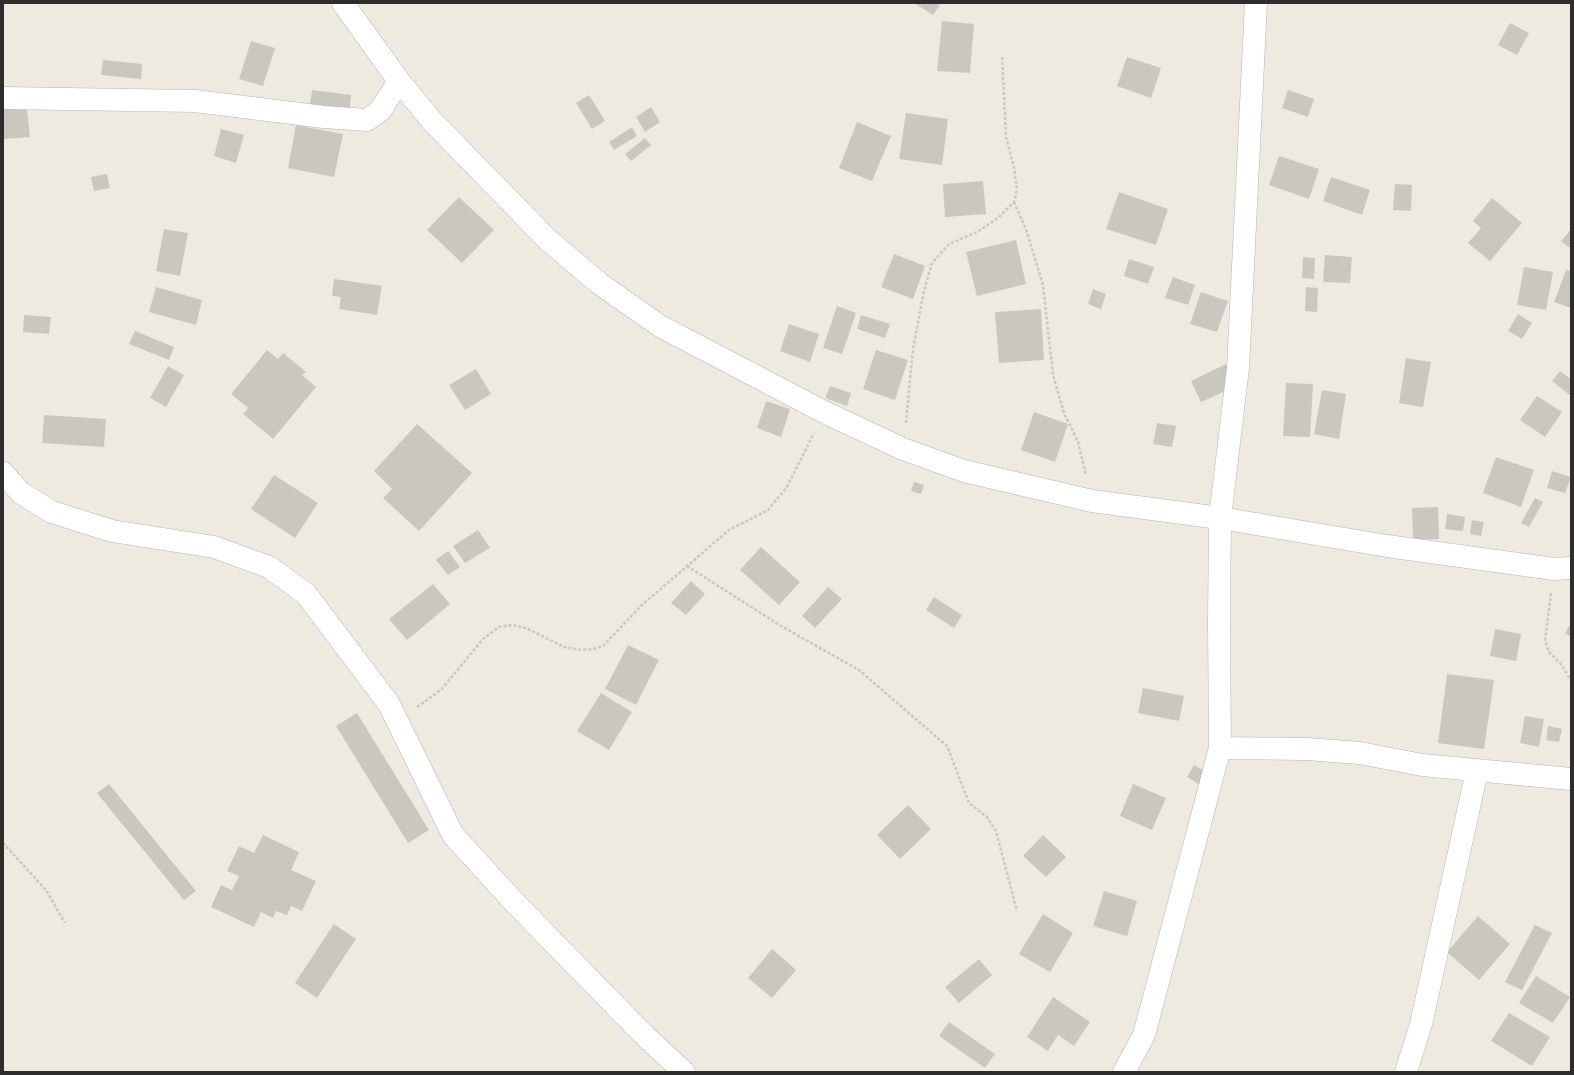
<!DOCTYPE html>
<style>
body{margin:0}
#map{position:relative;width:1574px;height:1075px;overflow:hidden;background:#eeeae0;font-family:Ubuntu,sans-serif}
canvas{display:block}
.frame{position:absolute;inset:0;border:4px solid #2d2d2d;pointer-events:none}
</style>
<div id="map">
<canvas width="1574" height="1075"></canvas>
<div class="frame"></div>
</div>
<script>
const c = document.querySelector('canvas').getContext('2d');
c.lineJoin = 'round';
function paint(path, color) {
  c.fillStyle = color;
  c.fill(path, 'evenodd');
}
function toPath(rows) {
  const path = new Path2D();
  for (const r of rows) {
    path.moveTo(r[0], r[1]);
    for (let i = 2; i < r.length; i += 2) path.lineTo(r[i], r[i + 1]);
  }
  return path;
}
function strokePath(path, color, width, dash) {
  c.strokeStyle = color;
  c.lineWidth = width;
  c.lineCap = dash ? 'butt' : 'round';
  c.setLineDash(dash || []);
  c.stroke(path);
}
paint(toPath([
 [914,3,941,3,933,15],
 [942,21,974,24,970,73,937,71],
 [1510,23,1529,33,1517,55,1498,45],
 [251,41,275,48,263,86,239,79],
 [1127,57,1161,68,1151,98,1117,86],
 [103,60,142,64,141,79,101,75],
 [312,90,351,95,349,116,309,111],
 [1288,90,1314,99,1308,117,1282,108],
 [589,95,605,121,592,129,576,103],
 [26,100,30,137,3,139,3,102],
 [651,107,660,122,645,132,636,117],
 [906,113,948,119,942,165,899,159],
 [857,122,891,136,872,181,839,168],
 [296,125,343,134,334,177,288,168],
 [632,127,637,136,614,150,609,142],
 [221,129,244,135,236,163,214,156],
 [645,138,651,145,631,161,625,154],
 [1279,156,1319,169,1309,199,1269,185],
 [107,174,110,188,94,191,91,177],
 [1331,177,1370,190,1362,215,1323,201],
 [983,181,986,214,945,217,943,184],
 [1395,184,1412,185,1411,211,1393,210],
 [1119,192,1168,209,1156,245,1106,229],
 [459,197,494,230,462,263,427,230],
 [1492,198,1522,223,1490,261,1468,243,1481,228,1473,221],
 [164,229,188,233,180,276,156,271],
 [1571,229,1571,249,1561,241],
 [1016,240,1026,284,977,296,966,252],
 [894,254,925,266,913,299,881,287],
 [1325,255,1352,257,1350,283,1323,282],
 [1303,257,1315,258,1314,279,1302,278],
 [1129,259,1154,267,1148,284,1124,276],
 [1524,267,1553,272,1546,310,1517,305],
 [1566,270,1571,271,1571,308,1554,302],
 [1173,277,1195,285,1188,305,1165,298],
 [334,279,382,286,377,315,339,309,341,297,332,296],
 [156,287,202,300,196,325,149,312],
 [1306,287,1318,288,1317,312,1305,311],
 [1093,289,1106,294,1101,309,1088,304],
 [1201,292,1228,301,1217,332,1190,324],
 [837,306,856,313,842,354,823,348],
 [1041,309,1044,360,999,363,995,312],
 [1518,314,1532,323,1522,339,1508,331],
 [24,315,51,317,49,334,23,332],
 [861,315,890,324,885,338,857,329],
 [789,324,819,334,810,362,780,351],
 [135,331,174,347,169,360,129,344],
 [267,350,278,359,283,353,306,372,302,375,316,387,273,439,243,414,248,408,231,394],
 [876,350,908,360,895,400,863,389],
 [1406,358,1431,362,1423,407,1399,403],
 [1226,364,1237,386,1201,402,1191,381],
 [168,366,184,375,166,407,150,398],
 [476,369,491,394,465,410,449,385],
 [1560,371,1571,379,1571,396,1552,381],
 [1286,383,1313,384,1310,437,1283,436],
 [830,386,851,393,847,406,825,398],
 [1322,390,1346,394,1339,439,1314,434],
 [1537,396,1562,412,1545,437,1520,420],
 [766,401,790,409,781,437,757,428],
 [1034,412,1068,424,1055,462,1021,450],
 [44,415,106,419,104,447,42,443],
 [1157,423,1176,426,1172,447,1153,444],
 [417,424,472,473,419,531,383,498,392,489,374,471],
 [1496,457,1534,470,1521,507,1483,493],
 [1552,471,1571,477,1565,493,1547,488],
 [274,475,318,503,295,538,251,509],
 [914,482,924,485,921,494,911,491],
 [1535,498,1543,502,1529,527,1521,523],
 [1438,507,1439,539,1413,540,1412,508],
 [1447,514,1465,517,1463,531,1445,529],
 [1472,520,1484,522,1481,536,1470,534],
 [478,530,490,548,465,563,453,546],
 [761,547,800,582,779,605,740,570],
 [448,551,460,567,448,575,436,560],
 [691,581,705,594,686,615,671,603],
 [433,584,450,604,407,640,389,619],
 [828,587,842,599,815,628,802,616],
 [934,597,962,615,954,628,926,610],
 [1571,623,1571,637,1565,633],
 [1495,629,1521,634,1516,661,1490,656],
 [628,645,659,660,636,705,605,689],
 [1447,674,1494,680,1484,749,1438,743],
 [1143,688,1184,696,1179,721,1138,713],
 [601,693,632,712,609,750,577,731],
 [357,713,429,830,408,843,336,726],
 [1525,716,1544,719,1539,747,1520,743],
 [1548,726,1562,729,1559,742,1546,740],
 [1194,765,1210,774,1202,786,1187,777],
 [109,784,196,891,184,900,97,793],
 [1133,784,1166,798,1152,830,1120,816],
 [908,805,931,829,900,859,877,835],
 [263,835,299,852,291,870,316,881,302,911,291,906,287,915,276,911,273,918,261,912,254,927,211,907,221,885,232,890,239,876,227,871,239,846,254,853],
 [1043,835,1066,857,1046,877,1023,856],
 [1104,891,1137,901,1127,936,1093,926],
 [1043,914,1073,933,1050,972,1019,954],
 [1478,916,1510,944,1479,980,1447,952],
 [334,924,356,939,317,998,295,983],
 [1535,925,1552,933,1522,990,1505,982],
 [772,949,796,970,772,998,748,978],
 [979,959,992,975,959,1003,945,987],
 [1536,976,1570,997,1553,1023,1519,1003],
 [1053,997,1090,1022,1074,1046,1058,1035,1048,1051,1027,1037],
 [1509,1013,1550,1037,1532,1066,1491,1041],
 [949,1022,995,1054,985,1068,939,1036]
]), '#cac8be');
const street = toPath([
 [343,3,399,81,432,121,548,240,600,284,660,326,824,412,903,449,964,471,1092,501,1220,518,1387,546,1554,569,1571,568],
 [3,98,195,101,324,117,367,120,380,111,399,81],
 [3,473,21,493,52,512,112,531,214,547,269,567,306,594,389,704,453,835,514,902,644,1035,684,1072],
 [1220,748,1307,749,1360,753,1422,765,1571,779],
 [1124,1072,1144,1035,1220,748,1219,622,1220,518,1238,368,1256,3],
 [1406,1072,1421,1024,1477,771]
]);
strokePath(street, '#b3b4c0', 23);
strokePath(toPath([
 [1014,202,1027,232,1043,285,1053,375,1064,413,1078,442,1086,475],
 [906,423,913,349,924,291,932,263,949,244,977,232,998,218,1014,202,1017,190,1014,167,1006,137,1002,55],
 [687,566,781,626,859,670,947,746,969,803,987,817,996,831,1017,911],
 [1551,593,1545,641,1549,652,1560,663,1571,680],
 [417,707,441,690,483,639,499,627,512,625,526,628,564,647,582,650,593,649,603,646,642,605,729,530,768,510,787,487,814,433],
 [3,843,46,890,65,923]
]), '#c8c8c8', 2.5, [3, 2]);
strokePath(street, '#fff', 22);
</script>
